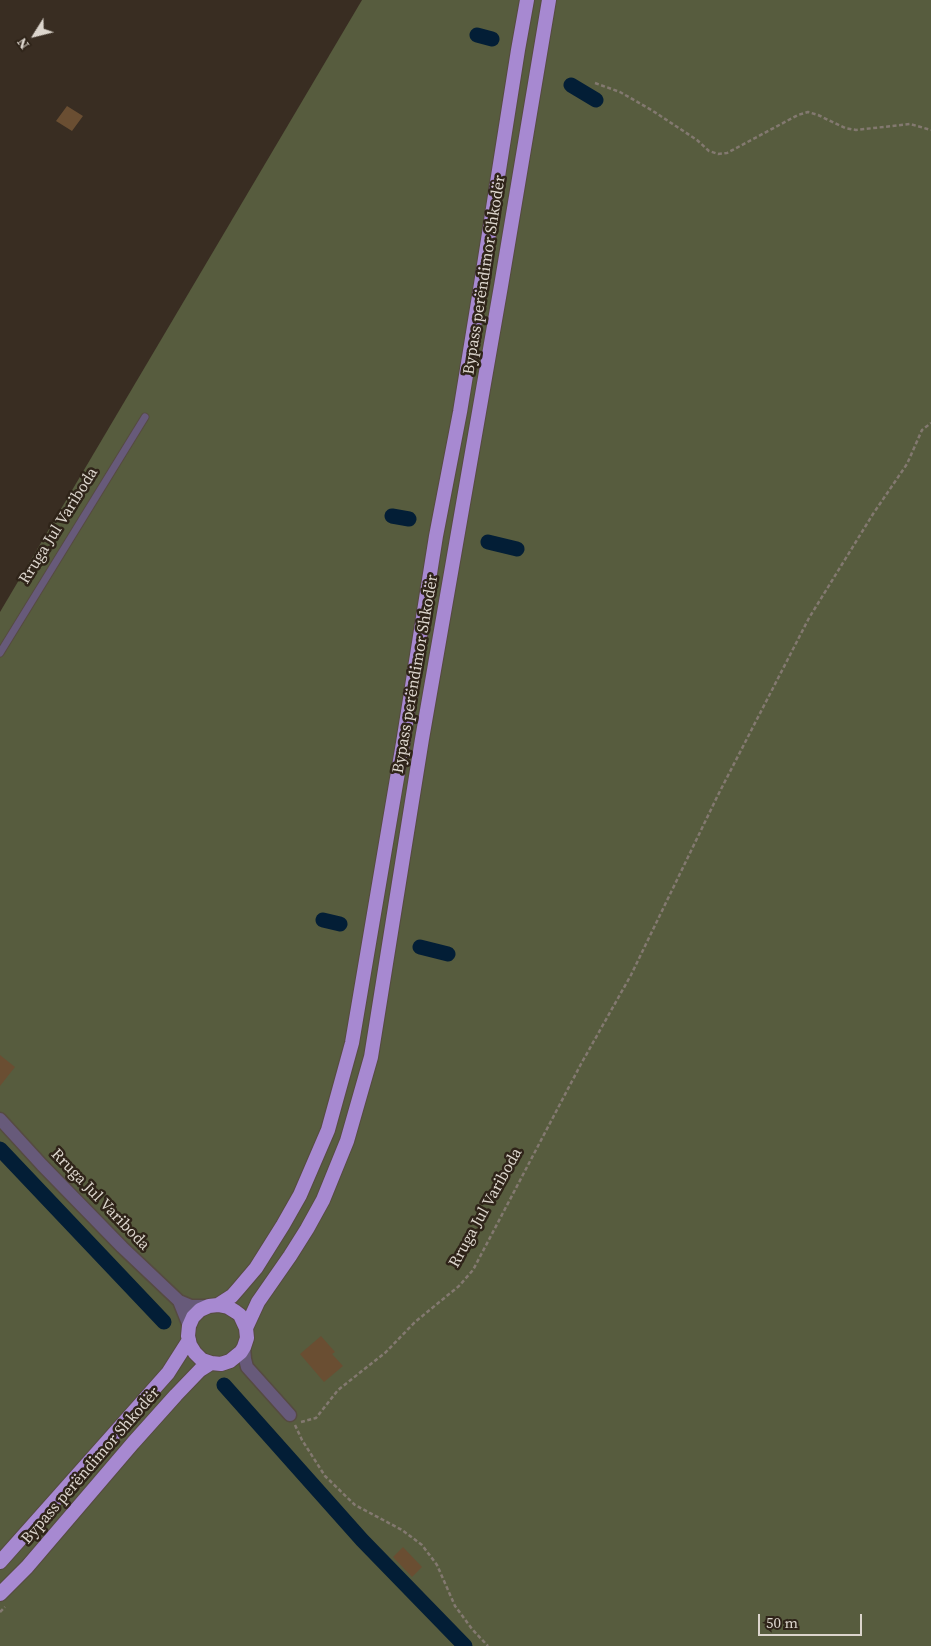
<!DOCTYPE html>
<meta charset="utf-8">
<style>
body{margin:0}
#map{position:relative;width:931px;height:1646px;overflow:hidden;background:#392d22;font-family:"Source Serif 4",serif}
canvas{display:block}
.north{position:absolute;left:10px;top:10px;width:50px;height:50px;-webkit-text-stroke:4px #2f2419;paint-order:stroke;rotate:234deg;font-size:14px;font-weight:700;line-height:20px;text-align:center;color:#dcd5cd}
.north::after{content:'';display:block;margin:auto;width:18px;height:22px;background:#dcd5cd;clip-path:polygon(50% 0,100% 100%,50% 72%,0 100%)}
.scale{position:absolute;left:758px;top:1614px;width:104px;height:22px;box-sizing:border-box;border:2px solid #dcd5cd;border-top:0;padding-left:6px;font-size:15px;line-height:18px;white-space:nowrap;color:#dcd5cd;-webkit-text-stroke:4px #2f2419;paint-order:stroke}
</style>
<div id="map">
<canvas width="931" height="1646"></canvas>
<div class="north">N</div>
<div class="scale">50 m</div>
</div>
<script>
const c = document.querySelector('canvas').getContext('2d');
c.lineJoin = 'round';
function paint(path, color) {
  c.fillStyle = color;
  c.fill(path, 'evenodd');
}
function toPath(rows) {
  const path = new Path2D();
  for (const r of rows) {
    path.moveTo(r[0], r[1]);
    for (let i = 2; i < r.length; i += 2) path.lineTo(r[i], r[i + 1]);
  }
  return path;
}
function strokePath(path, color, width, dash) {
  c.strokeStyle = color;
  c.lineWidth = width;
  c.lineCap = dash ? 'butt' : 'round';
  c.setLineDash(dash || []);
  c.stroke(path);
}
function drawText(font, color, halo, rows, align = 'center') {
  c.font = font + ' "Source Serif 4",serif';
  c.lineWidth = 5;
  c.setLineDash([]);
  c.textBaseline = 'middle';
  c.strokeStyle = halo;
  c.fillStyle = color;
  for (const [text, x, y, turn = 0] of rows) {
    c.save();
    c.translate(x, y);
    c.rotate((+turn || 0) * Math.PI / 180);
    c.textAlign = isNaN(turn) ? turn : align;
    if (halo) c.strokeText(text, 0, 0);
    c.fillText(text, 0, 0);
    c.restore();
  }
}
paint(toPath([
 [362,0,931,0,931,1646,0,1646,0,612]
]), '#575c3e');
strokePath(toPath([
 [477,35,492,39],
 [571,85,596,100],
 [392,516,409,519],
 [488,542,517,549],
 [323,920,340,924],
 [420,947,448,954],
 [0,1149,164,1322],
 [224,1385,362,1540,465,1646]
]), '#031e36', 15);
paint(toPath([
 [67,106,83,116,72,131,56,121],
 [0,1055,15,1067,0,1086],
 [321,1336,335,1352,332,1354,343,1366,324,1382,300,1354],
 [403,1547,422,1567,412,1577,393,1557]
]), '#6a4e32');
const service = toPath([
 [0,653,145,417]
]);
const minor = toPath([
 [0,1119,42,1165,122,1247,179,1301],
 [189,1326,179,1301,191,1306,209,1306],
 [244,1347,245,1359,247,1367,290,1415]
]);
const trunk = toPath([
 [218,1305,228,1307,236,1312,240,1315,246,1328,247,1338,244,1347,241,1352,230,1361,221,1364,211,1363,202,1360,195,1353,190,1345,188,1336,189,1326,193,1317,200,1310,209,1306,218,1305,232,1296,239,1288,256,1268,283,1225,300,1195,328,1130,352,1043,403,743,436,536,460,412,481,284,518,50,527,0],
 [246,1328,258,1302,290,1256,307,1229,323,1200,347,1141,371,1057,422,739,501,286,549,0],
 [0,1562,168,1373,189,1340],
 [0,1594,27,1567,133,1443,176,1395,200,1370,211,1363]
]);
strokePath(service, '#564b41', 9);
strokePath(minor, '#564b41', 15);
strokePath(trunk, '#564b41', 16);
strokePath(toPath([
 [595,83,620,92,653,111,697,140,709,151,718,154,727,153,798,115,808,112,818,115,845,128,856,130,910,124,931,130],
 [301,1422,316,1418,338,1390,386,1352,415,1322,459,1286,473,1270,581,1064,631,975,718,795,809,618,873,514,907,464,922,430,931,423],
 [295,1425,302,1440,325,1476,355,1505,402,1530,422,1545,437,1565,455,1606,472,1629,488,1646],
 [0,1612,5,1607]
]), '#837970', 2.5, [4, 2.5]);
strokePath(service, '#675a7a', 7);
strokePath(minor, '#675a7a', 12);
strokePath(trunk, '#a789d1', 14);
drawText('16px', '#dcd5cd', '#2f2419', [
 ["Bypass perëndimor Shkodër",485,275,-81],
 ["Rruga Jul Variboda",59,526,-58],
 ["Bypass perëndimor Shkodër",416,674,-80],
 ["Rruga Jul Variboda",100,1200,46],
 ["Rruga Jul Variboda",486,1208,-61],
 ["Bypass perëndimor Shkodër",91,1466,-49]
]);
</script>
